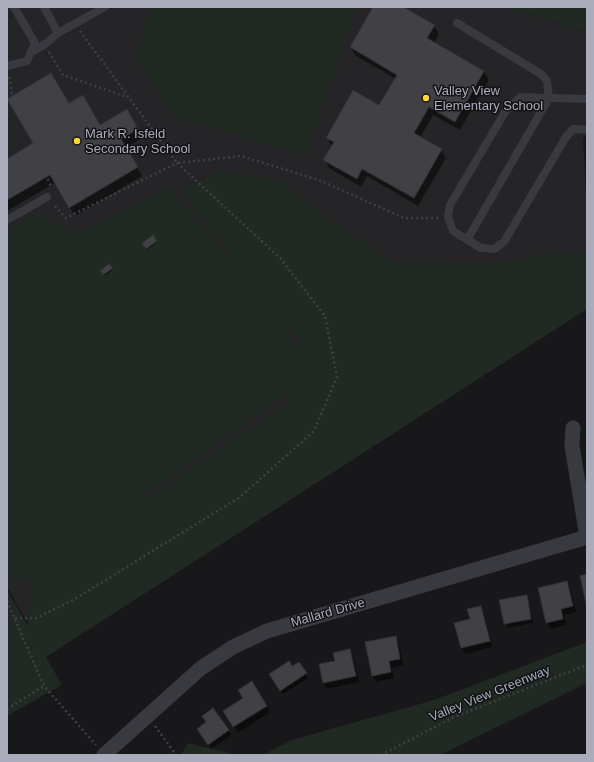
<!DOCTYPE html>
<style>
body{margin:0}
#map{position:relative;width:594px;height:762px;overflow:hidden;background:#18181a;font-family:Helvetica,sans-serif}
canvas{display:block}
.frame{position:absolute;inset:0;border:8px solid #aaacbb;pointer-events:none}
</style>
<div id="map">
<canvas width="594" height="762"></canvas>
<div class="frame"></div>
</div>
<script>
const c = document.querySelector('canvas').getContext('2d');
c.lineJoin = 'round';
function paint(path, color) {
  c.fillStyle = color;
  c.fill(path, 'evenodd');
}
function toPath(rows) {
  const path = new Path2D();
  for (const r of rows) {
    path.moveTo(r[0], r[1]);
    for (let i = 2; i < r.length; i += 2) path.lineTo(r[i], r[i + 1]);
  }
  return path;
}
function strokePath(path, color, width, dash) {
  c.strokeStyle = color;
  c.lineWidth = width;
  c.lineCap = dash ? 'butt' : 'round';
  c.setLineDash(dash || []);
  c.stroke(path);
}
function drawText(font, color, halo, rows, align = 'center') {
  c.font = font + ' Helvetica,sans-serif';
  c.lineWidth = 3;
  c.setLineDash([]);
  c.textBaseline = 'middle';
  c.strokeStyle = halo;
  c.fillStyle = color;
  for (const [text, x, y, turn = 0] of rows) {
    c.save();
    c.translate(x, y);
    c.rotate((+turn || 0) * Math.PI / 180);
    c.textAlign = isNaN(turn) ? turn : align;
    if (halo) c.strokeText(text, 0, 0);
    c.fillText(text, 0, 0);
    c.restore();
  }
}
paint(toPath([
 [7,7,506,7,587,32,587,131,583,140,587,215,587,303,44,651,7,587]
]), '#252427');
paint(toPath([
 [151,7,357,7,307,155,175,117,137,58],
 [506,7,587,7,587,32],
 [222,170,278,180,335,223,395,263,500,262,547,254,587,253,587,309,46,657,62,685,7,716,7,590,28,626,30,577,25,580,7,575,7,233,36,214,76,235,169,187,282,321,299,352,301,342,179,190],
 [290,392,287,405,47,565],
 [587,642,587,683,440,755,263,755,292,740,434,700],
 [188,743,238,755,181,755]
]), '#202922');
paint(toPath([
 [374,7,401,7,434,26,439,34,434,43,484,72,489,80,460,130,433,115,420,138,441,150,446,158,418,206,367,176,361,187,329,168,325,160,332,147,327,138,380,107,396,79,356,56,351,47],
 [68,105,100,126,126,111,142,138,125,148,142,176,75,216,55,183,7,211,7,160,34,144],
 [153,237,157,243,147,250,143,243],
 [109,265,113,270,105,276,101,271],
 [567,582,570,589,576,612,564,615,566,625,550,629,547,623],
 [526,596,533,623,507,628,500,601],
 [480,607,484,613,492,647,465,654,462,648,455,624,471,620],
 [395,637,399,643,403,665,392,668,394,678,376,682,373,676],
 [349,650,353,656,359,682,327,689,324,683,320,665,336,662],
 [298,663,308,678,283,694,270,674,292,667],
 [251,682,270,712,238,733,225,711,244,699],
 [213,709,231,735,211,749,198,730,207,723]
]), '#0007');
const building = toPath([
 [373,7,403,7,435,25,427,38,484,71,455,122,429,107,414,133,442,149,414,198,362,169,357,179,323,160,334,142,326,138,353,90,379,105,397,75,350,47,373,7],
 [51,73,69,103,83,95,100,125,127,109,138,129,121,139,138,167,69,208,50,175,7,200,7,159,33,143,7,99,51,73],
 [153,235,157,241,146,249,142,243,153,235],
 [109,264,113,268,103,275,100,271,109,264],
 [587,574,587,608,580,576,587,574],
 [567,581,573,606,561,609,563,619,546,623,538,588,567,581],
 [527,595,531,619,504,624,499,600,527,595],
 [481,606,490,641,461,648,454,623,470,619,467,609,481,606],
 [396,636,400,659,389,661,391,672,372,676,365,642,396,636],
 [350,649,356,676,323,683,319,664,335,661,333,653,350,649],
 [289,661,292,666,299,662,307,673,280,691,269,674,289,661],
 [252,681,267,706,233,727,223,711,243,698,238,690,252,681],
 [213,708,229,730,208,745,197,729,206,722,202,716,213,708]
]);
paint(building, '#404045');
strokePath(building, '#333236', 1);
strokePath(toPath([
 [80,31,177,163,241,156,319,180,404,218,440,218],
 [49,52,63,75,127,97],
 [39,161,51,186,51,188],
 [7,179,44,159,13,101,9,75],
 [7,601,44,686,96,745],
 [15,618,36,618,75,599,240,497,314,431,337,377,325,316,280,258,177,163,66,218,53,204],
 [7,709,44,686],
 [155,726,176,755],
 [381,755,454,717,587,665]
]), '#3f4047', 2.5, [2, 3]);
strokePath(toPath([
 [44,7,58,33],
 [457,23,541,74,547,81,549,98,467,240],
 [30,53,44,45,58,33,105,7],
 [7,66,27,61,35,43,14,7],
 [587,99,520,97,505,112,450,205,448,217,453,231,481,248,494,249,504,242,566,137,573,129,587,130],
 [7,220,47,197]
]), '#393940', 8);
strokePath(toPath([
 [104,755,201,668,233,647,267,631,587,537,572,446,573,428]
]), '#393940', 15);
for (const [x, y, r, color] of [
 [426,98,4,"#fbd830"],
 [77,141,4,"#fbd830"]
]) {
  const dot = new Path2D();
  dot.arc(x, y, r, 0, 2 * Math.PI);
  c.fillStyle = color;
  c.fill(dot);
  strokePath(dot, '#131315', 1.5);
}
drawText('13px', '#aaacbb', '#131315', [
 ["Valley View",434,91],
 ["Elementary School",434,106],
 ["Mark R. Isfeld",85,134],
 ["Secondary School",85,149]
], 'left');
drawText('13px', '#aaacbb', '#131315', [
 ["Mallard Drive",328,613,-16],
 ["Valley View Greenway",490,694,-22]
]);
</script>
